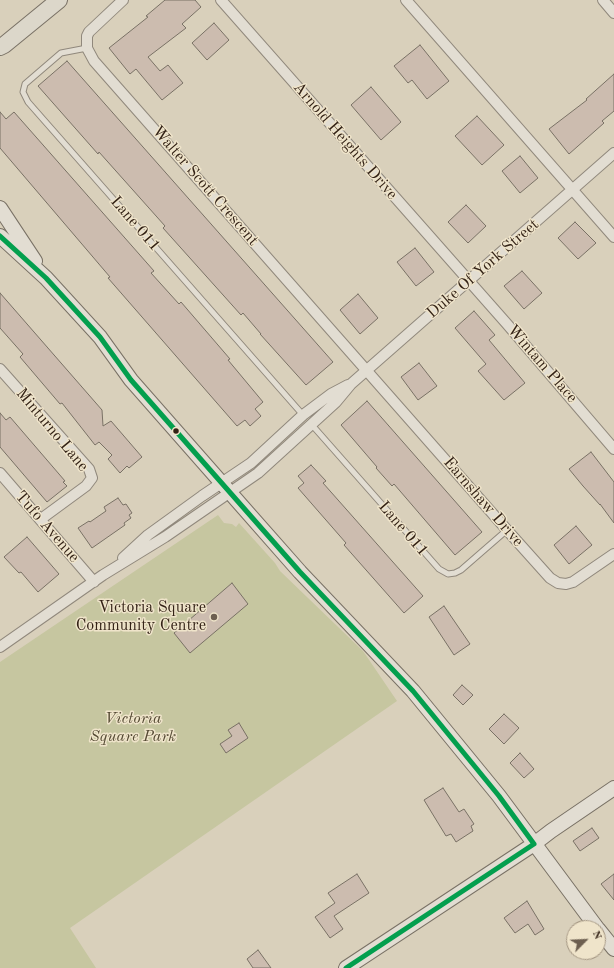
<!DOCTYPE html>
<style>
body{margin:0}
#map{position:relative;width:614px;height:968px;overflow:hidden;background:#d9d0bb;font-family:"Old Standard TT",serif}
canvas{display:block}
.north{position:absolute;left:566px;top:920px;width:40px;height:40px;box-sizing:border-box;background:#efe4ca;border:1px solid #a49682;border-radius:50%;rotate:66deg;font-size:11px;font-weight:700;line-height:16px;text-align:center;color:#332216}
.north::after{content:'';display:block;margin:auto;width:14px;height:18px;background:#6d5f50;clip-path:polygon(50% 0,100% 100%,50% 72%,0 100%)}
</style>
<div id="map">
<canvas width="614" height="968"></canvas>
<div class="north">N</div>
</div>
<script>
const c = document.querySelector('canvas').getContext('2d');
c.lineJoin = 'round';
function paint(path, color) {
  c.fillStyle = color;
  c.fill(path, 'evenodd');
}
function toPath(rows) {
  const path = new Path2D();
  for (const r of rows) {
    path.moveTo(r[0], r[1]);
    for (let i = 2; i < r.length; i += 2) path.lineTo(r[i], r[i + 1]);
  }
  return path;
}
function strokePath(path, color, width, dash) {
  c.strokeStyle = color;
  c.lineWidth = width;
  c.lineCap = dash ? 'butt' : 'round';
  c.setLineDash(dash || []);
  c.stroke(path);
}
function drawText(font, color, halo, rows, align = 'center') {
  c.font = font + ' "Old Standard TT",serif';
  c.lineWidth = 3;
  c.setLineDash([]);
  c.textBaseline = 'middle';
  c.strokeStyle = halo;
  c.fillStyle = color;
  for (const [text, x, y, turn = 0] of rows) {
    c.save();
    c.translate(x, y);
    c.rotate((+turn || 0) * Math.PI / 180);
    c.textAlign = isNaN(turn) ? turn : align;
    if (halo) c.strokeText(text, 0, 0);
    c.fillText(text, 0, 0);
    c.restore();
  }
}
paint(toPath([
 [218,515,224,523,232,524,236,527,239,523,275,563,280,571,363,651,397,701,70,928,96,968,0,968,0,662]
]), '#c6c6a0');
const building = toPath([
 [165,0,195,0,201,7,182,24,186,28,148,57,160,71,168,65,183,83,162,100,136,69,130,74,109,48,148,17,146,16,165,0],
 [214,23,229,40,207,60,192,43,214,23],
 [420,45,449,81,427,99,412,80,408,83,394,66,420,45],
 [67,61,333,362,306,385,260,334,261,334,243,313,241,315,163,228,165,226,99,152,98,154,38,86,67,61],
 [614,74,614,111,602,121,604,123,569,154,549,129,587,100,586,99,614,74],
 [371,87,401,122,381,140,351,105,371,87],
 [0,112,6,119,14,112,154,271,151,273,179,304,181,302,230,359,228,360,263,402,255,409,261,416,250,426,245,420,237,426,108,278,110,277,0,148,0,112],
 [477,116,504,145,482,165,455,136,477,116],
 [520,156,538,178,520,193,502,171,520,156],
 [466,205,486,226,468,243,448,222,466,205],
 [575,222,596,243,578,259,558,238,575,222],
 [415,248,434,272,416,286,397,262,415,248],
 [522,271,542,293,524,309,504,286,522,271],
 [0,293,102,410,103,426,111,421,142,457,129,468,127,466,120,473,108,459,112,455,99,442,95,445,62,403,60,404,20,357,23,354,0,328,0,293],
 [358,294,378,318,360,334,340,310,358,294],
 [474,311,495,335,489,340,525,383,504,400,478,371,486,364,455,328,474,311],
 [419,363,437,386,418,400,401,377,419,363],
 [367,401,482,532,455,555,394,484,392,486,376,468,377,467,341,425,367,401],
 [0,413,6,420,10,417,65,481,63,482,67,486,47,502,0,447,0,413],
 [591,452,614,482,614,523,600,504,600,505,583,486,569,469,591,452],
 [311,465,326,481,323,483,423,596,404,613,344,545,346,543,298,488,304,483,298,476,311,465],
 [118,498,123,505,126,504,132,513,129,515,131,518,124,523,125,525,92,548,78,528,89,521,90,522,106,511,104,507,118,498],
 [576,526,592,545,569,564,554,545,576,526],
 [27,537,59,574,38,592,21,572,19,573,4,557,27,537],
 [232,583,248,604,190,653,174,633,232,583],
 [444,606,470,644,454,655,429,617,444,606],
 [462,685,473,695,463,705,453,695,462,685],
 [504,714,519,728,504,744,489,729,504,714],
 [239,723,248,738,226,753,220,744,232,736,228,730,239,723],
 [520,753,534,769,524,778,510,763,520,753],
 [443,788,459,812,464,809,474,824,471,826,473,831,456,842,451,834,446,836,424,800,443,788],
 [592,828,599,838,580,851,573,841,592,828],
 [357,874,369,893,334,916,343,929,330,938,315,917,335,903,328,893,357,874],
 [614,874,614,900,601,884,614,874],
 [527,901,544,929,535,935,528,924,515,933,504,918,527,901],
 [258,950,271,968,253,968,247,959,258,950]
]);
paint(building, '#ccbcaf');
strokePath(building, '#797165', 1);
const lane = toPath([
 [87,48,61,53,25,84,23,92,28,102,303,415],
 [312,425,439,569,448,574,455,573,461,570,507,530]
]);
const street = toPath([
 [123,0,89,32,87,36,87,48,94,61,507,530,550,578,558,583,566,584,573,582,614,554],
 [221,0,507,324,614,449],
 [406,0,614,237],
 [603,0,614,13],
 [0,369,89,469,92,478,86,486,41,519],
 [0,473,94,582],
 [123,558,148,535,202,496,251,463,303,415,331,394,348,385],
 [0,647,103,575,165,537,258,473,336,402,351,384,614,153]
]);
const secondary = toPath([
 [0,208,35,261],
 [0,236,46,278,100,337,131,380,248,513,300,572,413,691,499,796,597,928],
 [598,929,614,949],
 [346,968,534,844,551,831,614,788]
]);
const primary = toPath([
 [0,47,4,45,59,0]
]);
strokePath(lane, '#90887c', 7);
strokePath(street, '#90887c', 12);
strokePath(secondary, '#797165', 16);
strokePath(primary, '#797165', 18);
strokePath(lane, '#e2ddd2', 5);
strokePath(street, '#e2ddd2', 10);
strokePath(secondary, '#e2ddd2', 14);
strokePath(primary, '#dcd7ca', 16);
strokePath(toPath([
 [0,236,46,278,100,337,131,380,300,572,413,691,499,796,534,844,346,968]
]), '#039f4e', 5);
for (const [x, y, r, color] of [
 [176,431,3.5,"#332216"],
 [214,617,4,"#6d5f50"]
]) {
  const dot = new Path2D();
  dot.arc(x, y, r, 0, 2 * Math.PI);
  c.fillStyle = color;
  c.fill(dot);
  strokePath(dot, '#efe4ca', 1.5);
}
drawText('16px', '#332216', '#efe4ca', [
 ["Arnold Heights Drive",345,141,49],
 ["Walter Scott Crescent",205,186,49],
 ["Lane 011",135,224,49],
 ["Duke Of York Street",483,269,-41],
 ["Wintam Place",542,364,49],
 ["Minturno Lane",52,430,50],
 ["Earnshaw Drive",483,502,49],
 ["Tufo Avenue",47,527,49],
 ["Lane 011",403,529,49]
]);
drawText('16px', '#332216', '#efe4ca', [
 ["Victoria Square",206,608],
 ["Community Centre",206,626]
], 'right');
drawText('italic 16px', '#544933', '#efe4ca', [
 ["Victoria",133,719],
 ["Square Park",133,737]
]);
</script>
